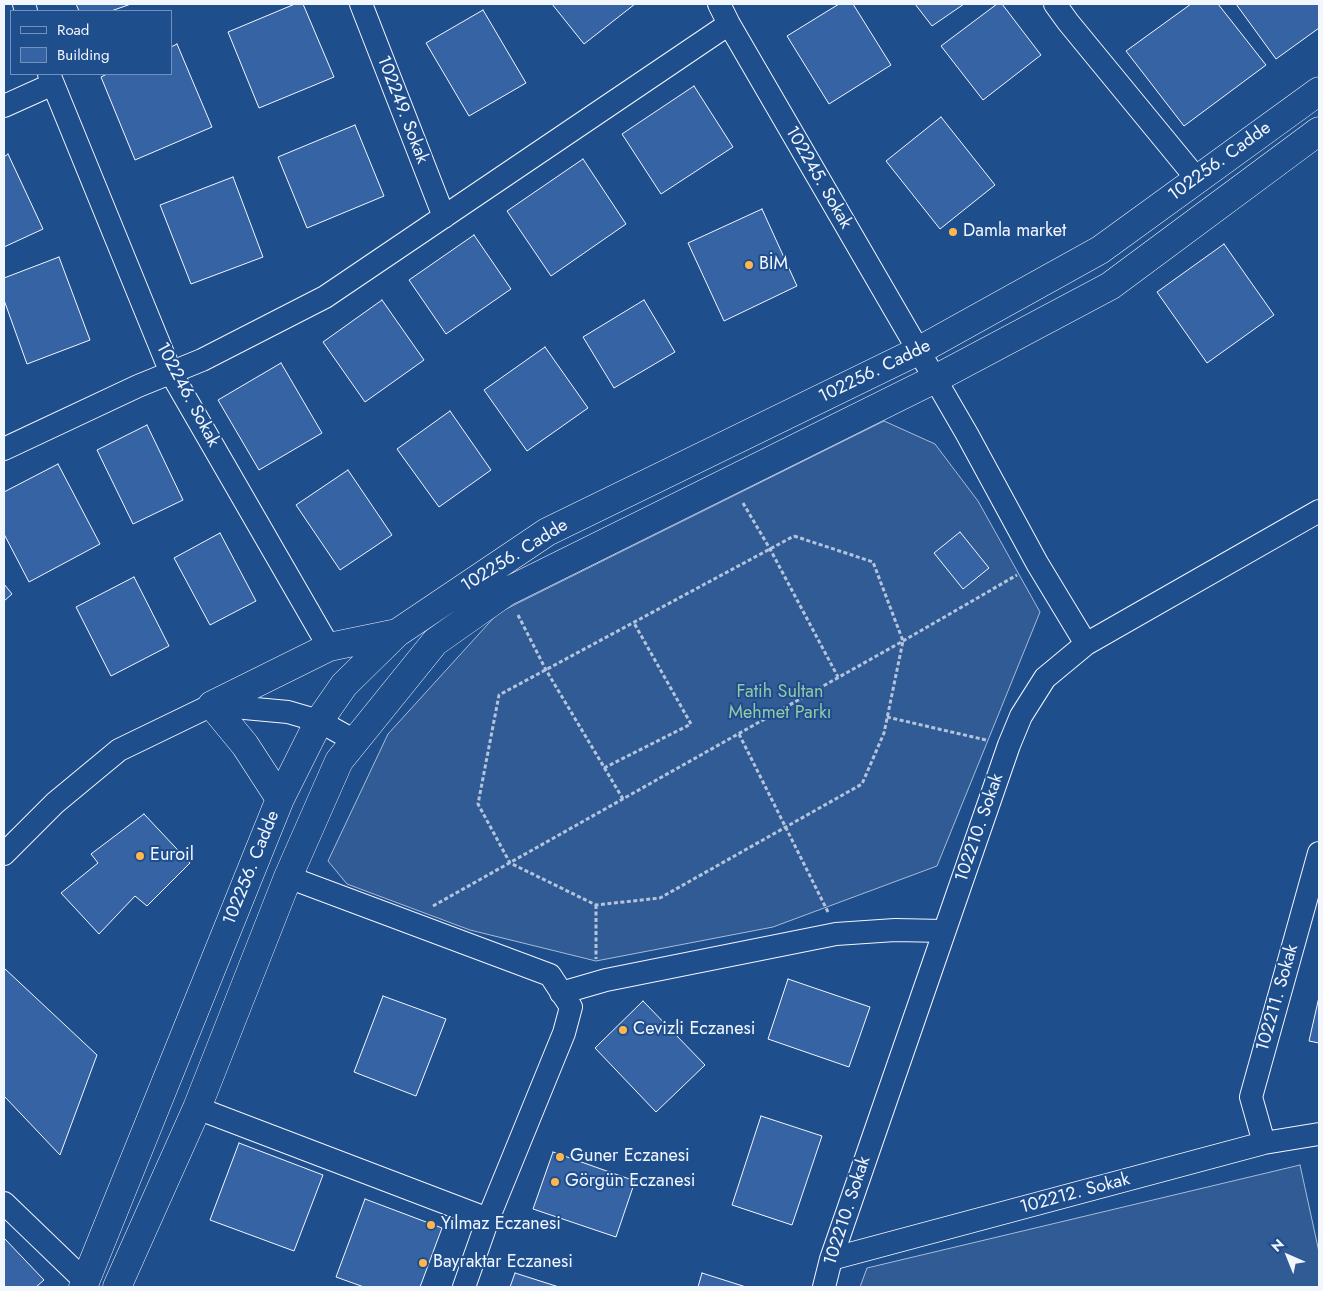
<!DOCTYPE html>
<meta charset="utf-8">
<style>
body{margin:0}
#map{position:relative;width:1323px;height:1291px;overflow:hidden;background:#1f4e8c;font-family:Jost,sans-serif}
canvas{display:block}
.frame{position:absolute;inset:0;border:5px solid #f2f6ff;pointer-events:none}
.legend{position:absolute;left:10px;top:10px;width:162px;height:65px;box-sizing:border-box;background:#1f4e8c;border:1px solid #7391ba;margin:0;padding:6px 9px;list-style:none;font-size:15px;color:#f2f6ff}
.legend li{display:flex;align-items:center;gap:10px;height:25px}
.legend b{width:25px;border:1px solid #7391ba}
.north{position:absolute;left:1263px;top:1231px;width:50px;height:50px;-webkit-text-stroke:4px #1f4e8c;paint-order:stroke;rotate:316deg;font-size:14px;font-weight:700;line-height:20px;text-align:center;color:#f2f6ff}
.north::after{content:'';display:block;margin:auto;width:18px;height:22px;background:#f2f6ff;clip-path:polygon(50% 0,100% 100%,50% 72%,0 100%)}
</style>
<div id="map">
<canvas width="1323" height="1291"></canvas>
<div class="frame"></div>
<ul class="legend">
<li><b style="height:6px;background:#1f4e8c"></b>Road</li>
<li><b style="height:14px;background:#3563a3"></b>Building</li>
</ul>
<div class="north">N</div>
</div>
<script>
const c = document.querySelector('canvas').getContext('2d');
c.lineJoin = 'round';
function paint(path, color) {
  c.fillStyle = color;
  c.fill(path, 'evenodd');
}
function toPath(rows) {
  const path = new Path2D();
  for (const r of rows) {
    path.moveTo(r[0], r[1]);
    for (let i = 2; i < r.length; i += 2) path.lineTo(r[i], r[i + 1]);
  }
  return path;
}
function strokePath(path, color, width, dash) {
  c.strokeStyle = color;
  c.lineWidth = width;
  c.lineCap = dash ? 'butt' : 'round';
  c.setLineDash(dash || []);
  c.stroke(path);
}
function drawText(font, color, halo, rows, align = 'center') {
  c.font = font + ' Jost,sans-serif';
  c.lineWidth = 4;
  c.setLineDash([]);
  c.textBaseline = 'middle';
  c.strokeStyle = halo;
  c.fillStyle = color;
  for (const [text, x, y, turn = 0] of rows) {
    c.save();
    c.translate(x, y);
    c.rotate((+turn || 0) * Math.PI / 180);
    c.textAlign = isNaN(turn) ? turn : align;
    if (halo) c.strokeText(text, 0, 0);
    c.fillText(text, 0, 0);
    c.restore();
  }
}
const built = toPath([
 [884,421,935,444,978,501,1040,612,937,866,773,927,596,961,470,930,347,884,328,861,388,734,498,613,884,421],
 [1300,1165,1319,1252,1319,1287,860,1287,867,1268,1300,1165]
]);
paint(built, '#305b95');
strokePath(built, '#a8bbd7', 1);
const building = toPath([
 [76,4,131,4,111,11,79,11,76,4],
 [295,4,303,4,334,77,259,108,228,32,295,4],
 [552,4,635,4,584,44,552,4],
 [839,4,853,4,891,65,829,104,787,36,839,4],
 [915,4,964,4,932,26,915,4],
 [997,4,1002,4,1041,55,983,100,941,46,997,4],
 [1191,4,1218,4,1266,65,1184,126,1126,51,1191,4],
 [1236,4,1319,4,1319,28,1276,59,1236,4],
 [483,10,526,83,469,116,426,43,483,10],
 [177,44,212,127,135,160,101,77,107,74,171,74,171,47,177,44],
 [694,86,733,147,661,194,622,134,694,86],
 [941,117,995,185,940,229,886,161,941,117],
 [355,125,384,196,307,228,278,157,355,125],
 [8,154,43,229,4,247,4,157,8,154],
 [583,159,626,224,551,276,507,211,583,159],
 [233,177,263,257,191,284,160,205,233,177],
 [762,209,797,286,724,321,688,243,762,209],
 [474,235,511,289,446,334,409,280,474,235],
 [1224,244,1274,315,1207,363,1157,292,1224,244],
 [59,257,90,340,27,364,4,300,4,278,59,257],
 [382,300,424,360,365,402,323,342,382,300],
 [644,300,675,352,614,388,583,337,644,300],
 [545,347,588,408,527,451,484,390,545,347],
 [281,363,322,433,259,470,218,400,281,363],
 [450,411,491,470,439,507,397,449,450,411],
 [147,425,183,500,133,524,97,450,147,425],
 [58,464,100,544,29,582,4,534,4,492,58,464],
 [348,470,392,535,340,570,296,505,348,470],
 [960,532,989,568,963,589,934,553,960,532],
 [220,533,256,601,210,625,174,558,220,533],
 [134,577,169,646,111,676,76,607,134,577],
 [4,584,12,594,4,601,4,584],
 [144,814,190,863,147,906,135,896,99,934,61,893,98,863,91,854,144,814],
 [4,968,97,1055,60,1155,4,1096,4,968],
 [788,979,870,1007,849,1067,768,1039,788,979],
 [383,996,446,1019,416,1096,354,1072,383,996],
 [1319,997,1319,1043,1309,1041,1319,997],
 [643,1001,705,1065,656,1112,595,1048,643,1001],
 [761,1116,822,1136,792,1225,732,1205,761,1116],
 [239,1143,323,1175,294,1251,210,1220,239,1143],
 [553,1152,635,1181,616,1237,533,1209,553,1152],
 [365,1199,442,1228,420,1287,364,1287,336,1277,365,1199],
 [4,1238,44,1280,36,1287,4,1287,4,1238],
 [515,1273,559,1287,510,1287,515,1273],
 [702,1273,746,1287,698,1287,702,1273]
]);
paint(building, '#3563a3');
strokePath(building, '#f2f6ff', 1);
const minor = toPath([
 [24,4,26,11],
 [361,4,444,217],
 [719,4,729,24,967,434,1037,563,1086,644],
 [1055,4,1068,22,1197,179],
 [49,74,171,373,329,647],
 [4,106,53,84],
 [4,449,138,386,202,360,325,297,729,24],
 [4,854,55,803,119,750,212,705,288,712,319,721,355,741],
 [288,877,550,975,571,1007,564,1033,488,1219,464,1287],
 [561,993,606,980,836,934,895,930,944,931],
 [197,1108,488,1219],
 [1264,1143,1251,1097,1319,853],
 [4,1203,86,1282],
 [831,1259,1264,1143,1319,1134],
 [824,1287,831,1259,1009,745,1021,716,1045,678,1086,644,1319,511]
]);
const tertiary = toPath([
 [280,799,245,745,212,705,329,647,397,633],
 [83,1287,280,799,319,721,344,685,397,633,547,532,918,351,1100,250,1319,91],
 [117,1287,197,1108,288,877,339,761,435,642,506,592,935,379,1110,286,1319,131]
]);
strokePath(minor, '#f2f6ff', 24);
strokePath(tertiary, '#f2f6ff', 29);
strokePath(toPath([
 [743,503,770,549,838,677],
 [794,536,873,562,903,641,884,733,862,784,660,898,596,905,510,863,478,804,499,695,794,536],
 [518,615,546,670,623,799],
 [887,717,986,740],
 [739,734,828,912],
 [604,768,691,724,634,623],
 [596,905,596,959],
 [433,906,903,641,1017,575]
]), '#b3c4dc', 3, [4, 2.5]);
strokePath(minor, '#1f4e8c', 22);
strokePath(tertiary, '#1f4e8c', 28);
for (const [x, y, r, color] of [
 [953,232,5,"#ffb74d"],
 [749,265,5,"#ffb74d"],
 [140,856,5,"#ffb74d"],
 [623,1030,5,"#ffb74d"],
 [560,1157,5,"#ffb74d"],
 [555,1182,5,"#ffb74d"],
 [431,1225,5,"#ffb74d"],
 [423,1263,5,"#ffb74d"]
]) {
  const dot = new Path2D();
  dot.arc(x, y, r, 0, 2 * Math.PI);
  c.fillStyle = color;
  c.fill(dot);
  strokePath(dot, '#1f4e8c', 2);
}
drawText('18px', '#f2f6ff', '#1f4e8c', [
 ["102249. Sokak",402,110,69],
 ["102256. Cadde",1220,162,-36],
 ["102245. Sokak",818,178,60],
 ["102256. Cadde",875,372,-26],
 ["102246. Sokak",187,395,62],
 ["102256. Cadde",515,556,-32],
 ["102210. Sokak",980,828,-71],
 ["102256. Cadde",252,868,-68],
 ["102211. Sokak",1278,998,-74],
 ["102212. Sokak",1075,1194,-15],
 ["102210. Sokak",848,1211,-72]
]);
drawText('18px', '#f2f6ff', '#1f4e8c', [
 ["Damla market",963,232],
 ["BİM",759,265],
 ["Euroil",150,856],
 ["Cevizli Eczanesi",633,1030],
 ["Guner Eczanesi",570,1157],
 ["Görgün Eczanesi",565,1182],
 ["Yılmaz Eczanesi",441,1225],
 ["Bayraktar Eczanesi",433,1263]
], 'left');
drawText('18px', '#97c8a6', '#1f4e8c', [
 ["Fatih Sultan",780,693],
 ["Mehmet Parkı",780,714]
]);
</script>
